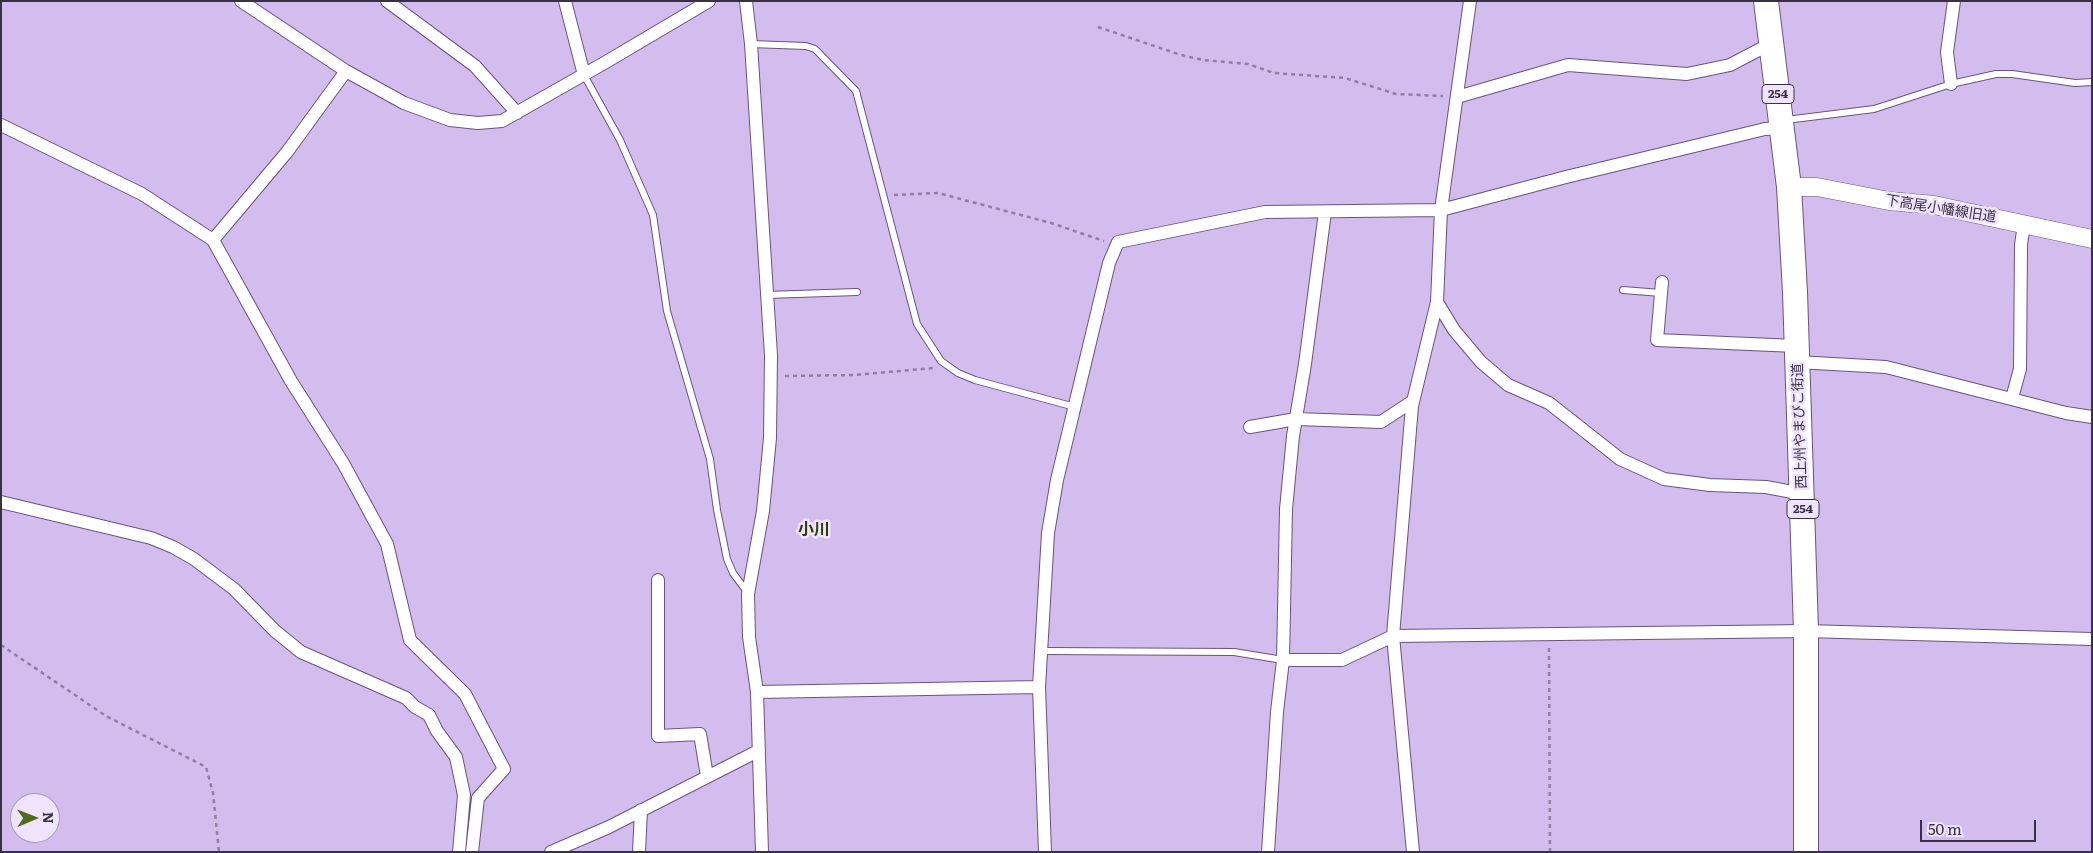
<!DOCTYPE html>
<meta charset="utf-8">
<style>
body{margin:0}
#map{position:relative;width:2093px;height:853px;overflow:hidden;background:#d3bdef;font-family:Literata,serif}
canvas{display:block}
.frame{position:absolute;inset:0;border:2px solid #393043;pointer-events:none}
.north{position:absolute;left:10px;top:793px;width:50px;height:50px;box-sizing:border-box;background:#efe3fd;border:1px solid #a69bb3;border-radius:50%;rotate:89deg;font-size:14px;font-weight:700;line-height:20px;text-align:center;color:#393043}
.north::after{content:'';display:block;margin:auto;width:18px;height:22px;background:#526a1b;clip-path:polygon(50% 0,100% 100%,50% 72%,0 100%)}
.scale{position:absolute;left:1920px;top:820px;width:116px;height:22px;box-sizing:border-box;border:2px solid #393043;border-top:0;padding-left:6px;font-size:15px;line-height:18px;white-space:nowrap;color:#393043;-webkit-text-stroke:4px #efe3fd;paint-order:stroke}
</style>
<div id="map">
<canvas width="2093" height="853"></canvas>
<div class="frame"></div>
<div class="north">N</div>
<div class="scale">50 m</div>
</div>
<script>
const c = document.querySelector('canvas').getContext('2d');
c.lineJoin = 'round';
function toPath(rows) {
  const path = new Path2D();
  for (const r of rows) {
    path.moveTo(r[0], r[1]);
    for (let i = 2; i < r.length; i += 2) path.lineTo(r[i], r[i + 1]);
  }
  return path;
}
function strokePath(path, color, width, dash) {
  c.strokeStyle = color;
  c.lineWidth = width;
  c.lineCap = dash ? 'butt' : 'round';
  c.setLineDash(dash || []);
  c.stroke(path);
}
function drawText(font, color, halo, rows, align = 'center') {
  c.font = font + ' Literata,"Noto Sans JP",serif';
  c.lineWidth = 5;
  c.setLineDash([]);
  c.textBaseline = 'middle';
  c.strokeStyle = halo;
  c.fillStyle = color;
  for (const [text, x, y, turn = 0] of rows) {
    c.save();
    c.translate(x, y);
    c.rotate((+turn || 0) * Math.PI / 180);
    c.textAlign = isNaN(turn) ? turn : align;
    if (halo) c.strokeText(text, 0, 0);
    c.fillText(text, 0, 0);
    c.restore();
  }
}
const lane = toPath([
 [751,44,806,46,815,49,856,91,917,324,941,361,958,373,975,380,1075,407],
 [584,75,620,140,653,215,667,311,710,459,717,510,727,559,733,573,748,593],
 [1786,120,1874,109,1951,84,1996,74,2012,74,2075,83,2092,82],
 [1623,290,1661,293],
 [766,295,857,292],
 [1042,651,1234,652,1283,660]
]);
const street = toPath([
 [241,1,346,71,404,103,450,120,478,123,502,121,606,62,709,1],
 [387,1,475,66,517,113],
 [565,1,584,75],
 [746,1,751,44,771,355,770,438,763,511,748,594,749,637,757,692,762,852],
 [1951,84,1947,52,1954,1],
 [1457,97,1568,65,1687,74,1730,65,1772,43],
 [1,125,142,194,213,240,291,381,343,463,387,544,410,640,465,694,504,769,478,798,472,852],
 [213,240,287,152,346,71],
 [1662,282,1657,340,1796,346],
 [1437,302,1454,330,1481,362,1508,385,1549,403,1620,459,1664,479,1710,485,1766,487,1803,494],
 [1797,362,1886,367,2066,413,2092,417],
 [2012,398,2020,369,2021,245,2024,224],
 [1250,427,1296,419,1381,422,1413,401],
 [1,502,151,538,173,547,194,559,234,589,275,631,301,652,406,698,415,707,429,715,437,731,456,757,464,795,459,852],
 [658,580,658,736,700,734,707,776],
 [1283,660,1342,660,1393,636,1806,631,2092,639],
 [757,692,1039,687],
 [551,852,609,827,758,751],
 [639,852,641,810],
 [1045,852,1039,687,1048,533,1057,480,1109,263,1118,242,1265,212,1441,210,1566,177,1765,129,1783,128],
 [1268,852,1277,712,1283,660,1286,509,1293,436,1305,364,1325,212],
 [1413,852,1393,636,1412,406,1437,302,1441,210,1470,1]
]);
const secondary = toPath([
 [1789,187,1817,187,1889,201,1934,205,2092,239]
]);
const highway = toPath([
 [1766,1,1789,187,1795,292,1806,631,1806,852]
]);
strokePath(lane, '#68547f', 8);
strokePath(street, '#68547f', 14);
strokePath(secondary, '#68547f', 19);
strokePath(highway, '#68547f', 26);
strokePath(toPath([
 [1098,27,1181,55,1203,60,1248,64,1274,73,1345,78,1396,94,1443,96],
 [894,195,938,193,1051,223,1104,241],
 [785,376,854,375,934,368],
 [1,645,106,716,206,767,213,793,219,852],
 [1549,648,1550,852]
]), '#8f7fa3', 2.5, [4, 4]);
strokePath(lane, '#fff', 6);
strokePath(street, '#fff', 12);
strokePath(secondary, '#fff', 18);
strokePath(highway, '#fff', 24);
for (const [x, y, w] of [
 [1778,94,32],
 [1803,509,32]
]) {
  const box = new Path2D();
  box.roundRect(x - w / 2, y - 9.5, w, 19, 4);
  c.fillStyle = '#efe3fd';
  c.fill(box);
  strokePath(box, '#393043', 1);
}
drawText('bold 12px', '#393043', null, [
 ["254",1778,94],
 ["254",1803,509]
]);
drawText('14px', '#393043', '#efe3fd', [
 ["下高尾小幡線旧道",1941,209,9],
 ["西上州やまびこ街道",1800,426,-92]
]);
drawText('bold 16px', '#2d3e05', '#efe3fd', [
 ["小川",814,530]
]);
</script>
